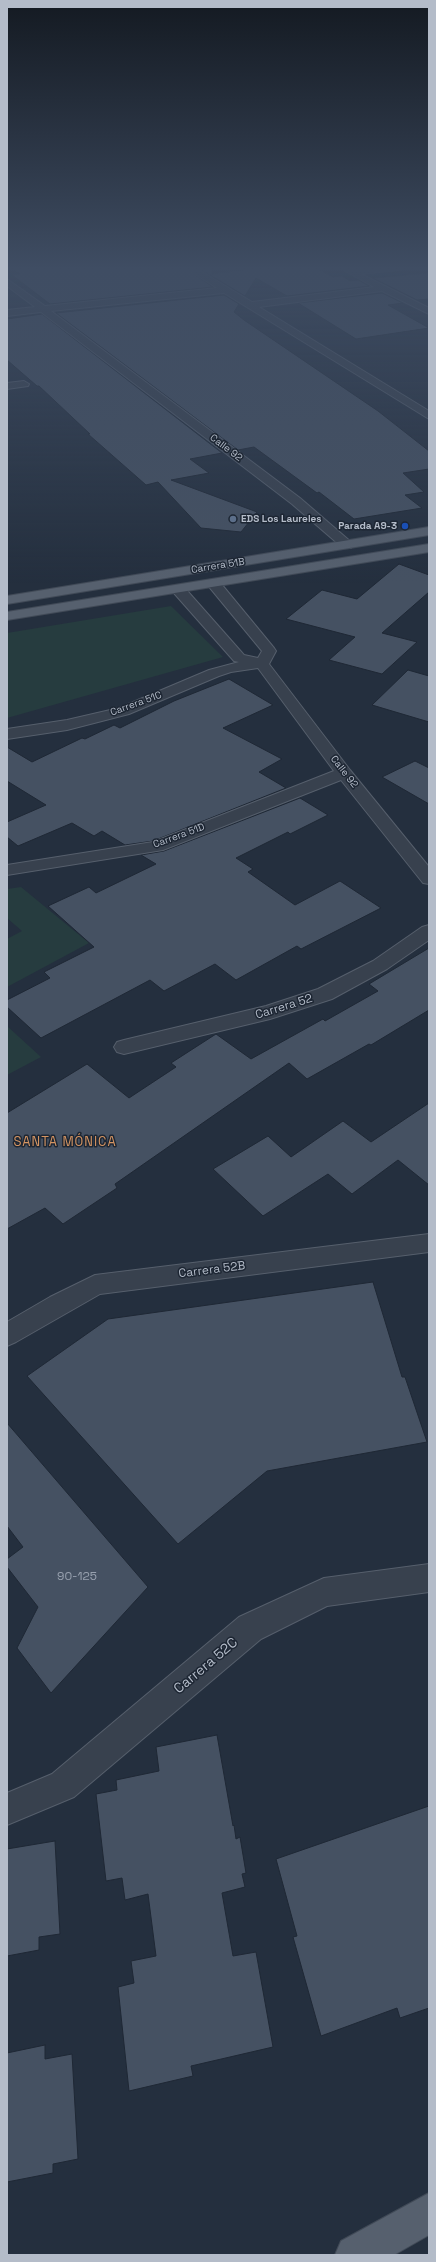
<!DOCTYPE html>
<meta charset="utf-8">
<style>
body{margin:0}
#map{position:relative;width:436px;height:2262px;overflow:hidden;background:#242f3e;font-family:"Space Grotesk",sans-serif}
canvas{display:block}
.frame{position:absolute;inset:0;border:8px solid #b4bcc9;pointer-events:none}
</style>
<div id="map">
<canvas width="436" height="2262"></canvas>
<div class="frame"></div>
</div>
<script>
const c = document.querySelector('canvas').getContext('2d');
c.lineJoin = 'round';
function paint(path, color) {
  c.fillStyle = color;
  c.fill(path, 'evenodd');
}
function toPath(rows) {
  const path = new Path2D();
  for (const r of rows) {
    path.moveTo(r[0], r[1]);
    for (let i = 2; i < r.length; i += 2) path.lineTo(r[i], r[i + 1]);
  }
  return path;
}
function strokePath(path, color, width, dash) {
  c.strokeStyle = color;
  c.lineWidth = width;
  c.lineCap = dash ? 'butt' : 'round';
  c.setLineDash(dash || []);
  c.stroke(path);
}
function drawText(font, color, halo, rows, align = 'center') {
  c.font = font + ' "Space Grotesk",sans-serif';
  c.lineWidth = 3;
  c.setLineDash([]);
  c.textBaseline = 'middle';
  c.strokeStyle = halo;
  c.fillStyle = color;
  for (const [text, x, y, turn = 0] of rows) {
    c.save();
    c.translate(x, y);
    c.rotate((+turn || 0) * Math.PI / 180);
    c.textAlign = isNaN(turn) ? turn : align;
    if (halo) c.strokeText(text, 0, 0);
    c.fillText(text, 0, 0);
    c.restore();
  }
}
paint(toPath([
 [171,606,223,657,7,718,7,633],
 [21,887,89,943,7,987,7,939,22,931,7,918,7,889],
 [7,1026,41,1057,7,1075]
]), '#263c3f');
const building = toPath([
 [12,267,183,267,213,287,50,304,12,275,20,274,12,267],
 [197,267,211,267,212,274,244,270,239,267,313,267,333,277,342,276,350,281,358,280,369,286,287,296,256,278,245,296,197,267],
 [429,273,429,299,417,300,373,278,429,273],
 [382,293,403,303,388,305,429,328,356,339,298,303,382,293],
 [224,295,239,304,234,312,244,320,378,411,429,451,429,469,403,473,424,492,405,495,422,508,354,519,319,492,317,493,254,447,238,450,56,313,224,295],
 [42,314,222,453,190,459,209,473,171,480,257,512,241,532,201,528,158,482,146,485,88,434,90,434,39,386,37,386,7,360,7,319,42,314],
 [399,564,429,575,429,592,382,633,417,642,382,674,329,660,355,637,286,619,322,590,357,599,399,564],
 [408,670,429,676,429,722,372,705,408,670],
 [229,679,273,705,223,728,282,759,259,772,286,788,153,841,125,845,102,831,94,836,72,823,18,846,7,837,7,822,46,805,7,781,7,747,32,762,82,738,85,739,114,725,120,728,174,701,229,679],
 [415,761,429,768,429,804,382,777,415,761],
 [300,798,328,815,290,834,288,832,236,858,253,869,248,872,295,905,340,881,381,908,301,949,297,946,236,980,215,964,164,991,150,980,41,1038,7,1007,7,1000,50,978,44,972,94,947,48,906,89,887,96,893,156,864,141,855,164,851,300,798],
 [429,948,429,1010,371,1045,369,1044,307,1079,289,1063,115,1184,117,1188,63,1224,45,1208,7,1229,7,1113,87,1064,129,1098,176,1067,171,1063,216,1034,251,1059,323,1019,325,1021,378,991,369,984,429,948],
 [429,1103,429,1185,398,1160,352,1194,328,1174,263,1216,213,1169,268,1136,291,1157,343,1121,371,1142,429,1103],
 [373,1282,402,1377,405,1377,427,1442,267,1471,178,1544,27,1376,108,1319,373,1282],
 [7,1423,148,1587,51,1693,17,1648,38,1607,7,1567,7,1559,23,1547,7,1526,7,1423],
 [217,1735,233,1826,234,1825,236,1839,240,1837,246,1873,242,1874,245,1887,222,1893,233,1956,256,1952,273,2047,191,2066,193,2076,129,2091,118,1987,134,1983,131,1961,156,1956,148,1894,125,1900,122,1878,106,1881,96,1794,117,1790,116,1780,159,1771,156,1747,217,1735],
 [429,1806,429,2008,400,2018,397,2008,321,2036,293,1937,297,1936,276,1859,429,1806],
 [55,1841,60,1934,39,1937,39,1950,7,1956,7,1849,55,1841],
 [45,2045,45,2059,72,2054,78,2159,53,2164,53,2173,7,2182,7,2053,45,2045]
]);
paint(building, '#455162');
strokePath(building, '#1f2835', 1);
const minor = toPath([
 [184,267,194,267,252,302,374,287,338,267,348,267,353,269,410,267,406,269,361,274,429,308,429,314,382,291,259,307,429,411,429,419,224,293,51,311,300,498,351,542,353,545,351,548,343,548,292,504,41,312,7,316,7,310,35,307,7,286,7,279,45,306,217,288,184,267],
 [24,381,29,384,28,386,7,389,7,383,24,381],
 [213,579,218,580,274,648,276,651,269,664,350,770,429,867,429,884,423,883,341,780,163,850,7,875,7,865,153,842,334,771,258,668,231,672,219,676,129,714,67,730,7,739,7,729,67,720,119,708,209,670,239,662,234,661,173,592,171,589,173,586,183,586,244,655,258,658,262,651,206,583,213,579],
 [429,925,429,940,387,969,332,999,270,1019,124,1054,117,1052,114,1047,117,1042,124,1040,266,1006,318,989,373,961,422,927,429,925],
 [429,1234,429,1252,100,1294,16,1342,7,1346,7,1322,50,1297,95,1275,429,1234],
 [429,1564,429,1592,327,1606,261,1639,74,1797,7,1825,7,1793,52,1774,239,1617,324,1578,429,1564]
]);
const major = toPath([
 [429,527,429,535,7,604,7,596,429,527],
 [429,544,429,552,7,620,7,612,429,544],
 [429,2193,429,2235,394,2255,335,2255,341,2241,429,2193]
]);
strokePath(minor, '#565f6c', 2);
strokePath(major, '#414a57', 2);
paint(minor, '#38414e');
paint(major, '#56606e');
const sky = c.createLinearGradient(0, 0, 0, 584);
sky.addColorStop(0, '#141a22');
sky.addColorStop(0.46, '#3f4d63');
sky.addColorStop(1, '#3f4d6300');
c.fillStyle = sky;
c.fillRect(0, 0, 436, 584);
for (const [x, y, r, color] of [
 [233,519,4,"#5c6f8a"],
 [405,526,4,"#1a4fb4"]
]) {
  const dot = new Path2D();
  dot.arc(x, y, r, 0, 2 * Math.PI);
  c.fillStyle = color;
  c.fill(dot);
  strokePath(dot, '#1d2633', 1.5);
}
drawText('10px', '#b4bcc9', '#1d2633', [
 ["Calle 92",226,448,37],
 ["Carrera 51B",218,566,-9],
 ["Carrera 51C",136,704,-20],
 ["Calle 92",344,772,52],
 ["Carrera 51D",179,836,-20]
]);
drawText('bold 10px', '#b4bcc9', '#1d2633', [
 ["EDS Los Laureles",241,519],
 ["Parada A9-3",397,526,"right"]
], 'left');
drawText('12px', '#b4bcc9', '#1d2633', [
 ["Carrera 52",284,1007,-17],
 ["Carrera 52B",212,1270,-7]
]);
drawText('12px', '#98a1af', null, [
 ["90-125",77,1577]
]);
c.letterSpacing = '1px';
drawText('13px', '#d59563', '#1d2633', [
 ["SANTA MÓNICA",65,1142]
]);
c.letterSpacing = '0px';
drawText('14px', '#b4bcc9', '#1d2633', [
 ["Carrera 52C",206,1666,-40]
]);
</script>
